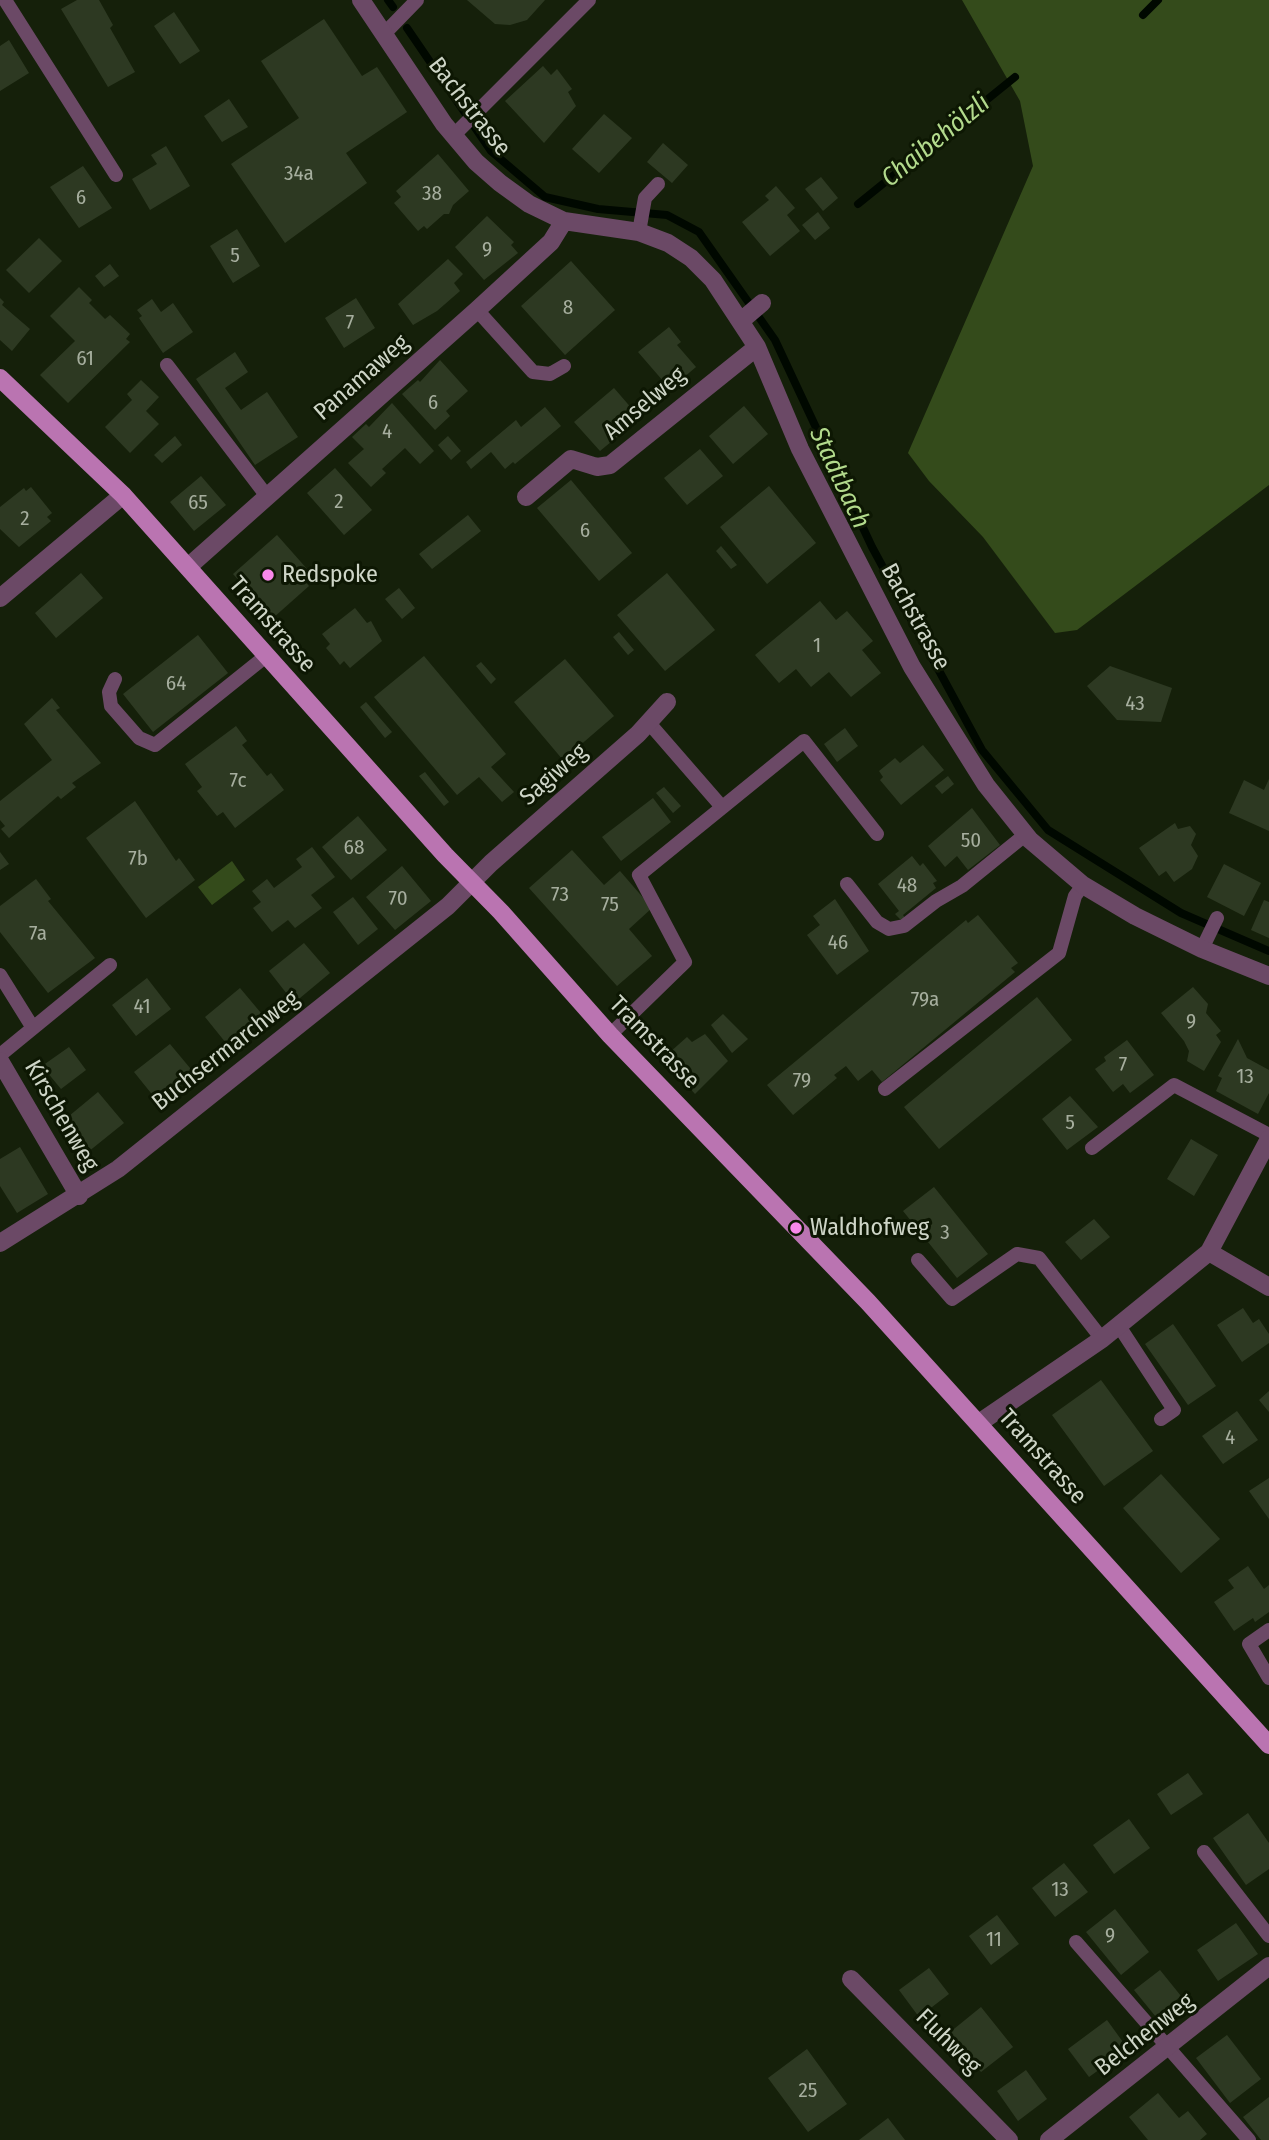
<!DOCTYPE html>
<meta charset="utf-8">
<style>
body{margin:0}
canvas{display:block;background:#15200a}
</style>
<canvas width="1269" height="2140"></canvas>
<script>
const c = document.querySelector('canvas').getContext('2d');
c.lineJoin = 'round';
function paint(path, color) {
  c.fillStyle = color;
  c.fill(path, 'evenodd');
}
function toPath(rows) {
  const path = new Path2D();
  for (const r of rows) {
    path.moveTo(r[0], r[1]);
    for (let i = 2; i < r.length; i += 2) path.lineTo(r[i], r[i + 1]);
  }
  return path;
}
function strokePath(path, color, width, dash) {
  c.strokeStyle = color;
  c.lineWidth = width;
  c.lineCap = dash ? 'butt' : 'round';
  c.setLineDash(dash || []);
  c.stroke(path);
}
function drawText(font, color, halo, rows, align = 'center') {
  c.font = font + ' "Fira Sans Condensed",sans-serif';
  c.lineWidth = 6;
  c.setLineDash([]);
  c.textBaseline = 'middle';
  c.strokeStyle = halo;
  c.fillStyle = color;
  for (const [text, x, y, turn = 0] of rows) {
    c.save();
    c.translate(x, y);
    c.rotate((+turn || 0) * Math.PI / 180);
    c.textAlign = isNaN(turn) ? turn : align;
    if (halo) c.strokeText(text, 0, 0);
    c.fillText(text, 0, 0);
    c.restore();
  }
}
paint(toPath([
 [962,0,1269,0,1269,485,1077,630,1055,633,983,537,929,481,908,453,1033,166,1020,101],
 [232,861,245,880,212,905,198,887]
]), '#344b1b');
strokePath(toPath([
 [388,0,393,7],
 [1143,15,1158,0],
 [407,28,491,151,545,197,598,209,667,215,699,232,775,340,872,547,982,750,1048,830,1181,913,1269,951],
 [858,204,1015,77]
]), '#000800', 8);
paint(toPath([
 [77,0,99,0,113,25,110,28,135,72,108,87,61,9],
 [467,0,545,0,527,20,510,25,495,24],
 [174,12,200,51,180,64,154,26],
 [324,19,362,76,377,67,407,112,346,153,367,183,285,243,231,164,299,118,261,61],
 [9,40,29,73,0,91,0,46],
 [543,66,551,75,557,69,572,89,568,92,576,106,544,143,505,101],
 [229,99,248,127,222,142,204,116],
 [604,114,632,138,599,173,572,149],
 [663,143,688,165,672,183,647,162],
 [166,146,190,186,150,210,132,179,157,164,151,155],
 [438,154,469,191,453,205,449,214,444,214,427,229,424,226,418,231,394,203,401,197,396,191],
 [83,166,112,208,79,228,50,187],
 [821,177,838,198,823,211,805,189],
 [776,186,795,208,787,215,800,231,770,256,742,222,769,200,765,196],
 [818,212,830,228,815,240,802,225],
 [487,216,514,242,511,245,518,253,484,280,455,247],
 [237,229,260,266,233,283,210,246],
 [39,238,62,261,29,293,6,270],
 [448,259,463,274,454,283,460,291,437,311,413,325,398,304],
 [571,261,615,310,565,355,521,306],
 [110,264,119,276,104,287,95,276],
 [79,287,92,300,89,303,105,319,110,315,130,334,126,339,130,342,68,403,40,375,75,341,50,316],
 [0,298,4,302,2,305,30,329,12,351,0,340],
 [356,298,375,328,344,348,325,318],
 [152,299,161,312,173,303,193,332,163,353,139,318,142,316,137,310],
 [669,327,681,342,677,345,696,367,670,389,638,352],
 [235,352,248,372,225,388,241,410,267,392,298,437,255,465,196,379],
 [440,360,468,391,446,411,450,416,435,430,402,394,418,380,420,382],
 [141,380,159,397,146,411,159,424,130,453,105,427,132,400,127,394],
 [614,388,640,418,600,451,574,422],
 [392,403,434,451,420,464,405,448,382,469,386,473,371,487,348,463,364,449,352,437,366,424,369,427],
 [744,406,768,434,733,464,709,436],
 [545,407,561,426,515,464,513,462,505,469,491,452,471,469,466,462,516,420,521,427],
 [175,436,182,445,162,463,154,455],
 [448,436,461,451,451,460,438,445],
 [700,449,723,476,687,505,664,478],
 [335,468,372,510,344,535,307,493],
 [201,476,226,505,194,531,170,502],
 [571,480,632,553,599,581,537,508],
 [769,486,816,543,767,584,720,527],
 [31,487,52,513,47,517,51,521,19,547,0,529,0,507,24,488,26,491],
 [468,515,481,531,432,569,419,554],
 [277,535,308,570,300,576,309,586,273,618,233,574],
 [721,546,737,565,731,569,716,551],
 [81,573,103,598,56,638,35,613],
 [667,573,715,630,665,671,617,615],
 [399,588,415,608,402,619,385,599],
 [820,601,836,620,847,611,873,641,862,650,881,673,851,697,829,672,811,687,796,669,779,683,755,655],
 [355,608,367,623,371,621,382,641,350,668,344,661,340,665,333,656,326,648,330,644,322,634],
 [619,632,634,650,628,655,613,637],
 [198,635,228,673,153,732,123,694],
 [424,656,506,754,491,767,514,792,502,802,479,777,457,795,374,697],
 [565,659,614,716,563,760,514,702],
 [481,662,496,679,491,684,476,666],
 [1110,666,1172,688,1161,722,1117,720,1087,686],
 [52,698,60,708,56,710,101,763,72,783,76,787,61,799,58,796,9,838,1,829,5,826,0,820,0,801,52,760,24,724],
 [366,702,392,732,385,738,360,707],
 [236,726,247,741,242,745,267,776,271,773,284,790,235,828,223,812,217,816,197,791,202,787,185,764],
 [845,728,858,746,837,762,824,744],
 [923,745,944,770,901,805,880,780,883,777,879,771,895,758,900,763],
 [425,772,449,802,444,806,419,776],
 [948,776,954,784,942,794,935,786],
 [1269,779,1269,831,1229,813,1244,780,1264,790],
 [664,787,681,806,673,813,656,793],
 [653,798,671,822,621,861,602,837],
 [135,801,176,861,179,858,195,880,146,918,86,838],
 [972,808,1000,845,968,870,957,856,945,867,928,846],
 [358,816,387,850,351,880,322,847],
 [1175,823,1178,829,1190,826,1196,834,1191,845,1198,856,1192,869,1174,882,1166,871,1159,876,1139,848],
 [312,847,335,877,311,895,322,908,295,928,288,920,272,932,253,908,261,902,252,891,267,879,274,888,302,867,296,859],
 [572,850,604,885,620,871,652,908,629,929,652,956,617,986,529,888],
 [0,852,9,864,0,870],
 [912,856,920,866,923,863,937,881,933,883,936,888,903,915,905,918,902,921,895,914,899,911,878,884],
 [1224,864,1261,883,1244,916,1207,897],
 [402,866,431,901,395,930,366,897],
 [36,879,51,899,48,901,95,958,48,993,0,932,0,906],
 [353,897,378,929,358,945,333,912],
 [835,899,869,951,837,975,807,935,820,925,813,916],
 [1264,900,1269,902,1269,938,1251,930],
 [978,915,1018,963,1011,968,1015,972,882,1082,872,1070,858,1081,846,1066,834,1075,837,1078,793,1115,767,1085,966,920,968,923],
 [304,943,330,973,294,1003,269,971],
 [147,978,171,1009,136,1036,112,1005],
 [1193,987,1208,1004,1206,1013,1221,1031,1216,1035,1221,1042,1204,1071,1187,1061,1189,1051,1184,1041,1161,1013],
 [240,988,266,1019,230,1048,205,1017],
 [1037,997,1072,1040,939,1149,904,1107],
 [723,1014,748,1039,732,1053,711,1025],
 [705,1034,728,1061,695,1094,668,1064,674,1058,669,1053,687,1037,692,1042],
 [1238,1039,1247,1058,1269,1070,1269,1093,1258,1114,1216,1091,1222,1078,1218,1076],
 [1127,1040,1154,1075,1130,1093,1123,1084,1113,1092,1095,1069,1106,1061,1104,1057],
 [170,1044,195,1074,159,1103,134,1072],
 [69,1047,86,1070,61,1089,42,1066],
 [98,1092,124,1123,88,1152,63,1121],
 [1070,1096,1098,1127,1067,1150,1042,1119],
 [1191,1139,1218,1155,1194,1196,1167,1179],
 [20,1147,48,1194,17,1213,0,1186,0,1159],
 [934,1187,988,1254,957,1278,903,1211],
 [1094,1219,1110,1237,1081,1260,1065,1242],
 [1243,1308,1253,1323,1259,1319,1269,1334,1269,1343,1242,1362,1217,1325],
 [1173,1324,1216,1386,1188,1405,1145,1344],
 [1101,1380,1153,1451,1104,1486,1052,1415],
 [1269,1391,1269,1412,1259,1400],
 [1237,1411,1258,1440,1223,1464,1202,1436],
 [1161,1474,1220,1539,1181,1573,1123,1508],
 [1269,1478,1269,1519,1249,1491],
 [1248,1566,1264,1589,1269,1585,1269,1612,1255,1622,1253,1618,1234,1631,1214,1602,1234,1588,1228,1580],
 [1188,1773,1203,1794,1171,1815,1157,1794],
 [1248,1813,1269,1843,1269,1869,1246,1885,1213,1838],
 [1129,1819,1150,1848,1114,1874,1093,1845],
 [1064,1863,1088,1892,1055,1917,1032,1888],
 [1115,1909,1149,1952,1121,1975,1086,1932],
 [997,1915,1019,1944,991,1965,969,1936],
 [1236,1923,1258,1954,1218,1981,1197,1950],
 [929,1968,949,1994,919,2017,899,1990],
 [1160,1970,1181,1996,1156,2017,1134,1990],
 [981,2007,1013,2047,981,2072,949,2033],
 [1107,2020,1128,2049,1089,2077,1068,2049],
 [1227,2035,1261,2079,1230,2103,1196,2058],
 [807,2049,847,2104,808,2132,768,2078],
 [1026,2070,1047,2099,1018,2121,997,2091],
 [1158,2093,1179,2118,1188,2111,1207,2134,1200,2140,1148,2140,1129,2117],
 [1269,2097,1269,2140,1261,2140,1243,2117],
 [888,2118,905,2140,859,2140]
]), '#2d3922');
strokePath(toPath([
 [5,0,116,175],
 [384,34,417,0],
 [454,135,589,0],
 [639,232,645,198,658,184],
 [477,310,533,372,550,374,564,366],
 [167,365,266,495],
 [115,679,109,692,111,706,139,738,155,745,266,656],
 [649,723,722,807],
 [847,884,877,922,889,929,904,926,936,901,962,886,1025,835],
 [1202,949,1217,918],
 [0,975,33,1028],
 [610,1035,685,962,639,875,804,741,877,834],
 [0,1055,110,965],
 [885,1089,1059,953,1075,896,1083,885],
 [1092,1148,1174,1085,1269,1135],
 [918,1260,952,1299,1017,1254,1039,1258,1102,1339],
 [1119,1326,1174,1410,1161,1419],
 [1269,1630,1249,1644,1269,1678],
 [1204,1852,1269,1936],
 [1076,1942,1249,2140]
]), '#6b4966', 14);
strokePath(toPath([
 [361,0,444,124,476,162,500,183,529,204,564,221,639,232,668,243,691,258,713,280,757,347,800,449,912,667,986,785,1030,840,1083,885,1135,916,1202,949,1269,976],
 [742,320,762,303],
 [526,497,571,459,597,467,610,465,757,347],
 [188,567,477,310,551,242,564,221],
 [0,598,123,495],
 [0,1061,79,1196],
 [0,1243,118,1169,448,906,491,863,638,734,667,702],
 [1209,1252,1269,1287],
 [979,1423,1102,1339,1209,1252,1269,1139],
 [851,1979,1009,2140],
 [1049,2140,1269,1966]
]), '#6b4966', 18);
strokePath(toPath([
 [0,378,123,495,445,855,501,912,610,1035,868,1302,1269,1745]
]), '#ba74b1', 18);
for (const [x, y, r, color] of [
 [268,575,7,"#f888ea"],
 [796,1228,7,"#f888ea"]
]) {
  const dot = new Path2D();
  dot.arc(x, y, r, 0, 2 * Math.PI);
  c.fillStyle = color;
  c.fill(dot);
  strokePath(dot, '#0d1703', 2.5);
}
drawText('21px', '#a6ae9e', null, [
 ["34a",299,174],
 ["38",432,194],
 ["6",81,198],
 ["9",487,250],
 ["5",235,256],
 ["8",568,308],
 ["7",350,323],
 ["61",85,359],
 ["6",433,403],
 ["4",387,432],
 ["2",339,502],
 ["65",198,503],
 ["2",25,519],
 ["6",585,531],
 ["1",817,646],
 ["64",176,684],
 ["43",1135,704],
 ["7c",238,781],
 ["50",971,841],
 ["68",354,848],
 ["7b",138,859],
 ["48",907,886],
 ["73",560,895],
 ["70",398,899],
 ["75",610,905],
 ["7a",38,934],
 ["46",838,943],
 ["79a",925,1000],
 ["41",142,1007],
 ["9",1191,1022],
 ["7",1123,1065],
 ["13",1245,1077],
 ["79",802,1081],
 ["5",1070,1123],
 ["3",945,1233],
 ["4",1230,1438],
 ["13",1060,1890],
 ["9",1110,1936],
 ["11",994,1940],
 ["25",808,2091]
]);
drawText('24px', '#ced5c7', '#0d1703', [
 ["Bachstrasse",469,107,52],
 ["Panamaweg",362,378,-41],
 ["Amselweg",645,404,-40],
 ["Bachstrasse",915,617,61],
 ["Tramstrasse",272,625,49],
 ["Sagiweg",554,775,-41],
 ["Tramstrasse",654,1043,46],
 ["Buchsermarchweg",226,1051,-38],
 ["Kirschenweg",61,1116,60],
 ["Tramstrasse",1042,1457,48],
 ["Belchenweg",1145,2035,-38],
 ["Fluhweg",948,2042,45]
]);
drawText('24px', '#ced5c7', '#0d1703', [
 ["Redspoke",282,575],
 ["Waldhofweg",810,1228]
], 'left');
drawText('italic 26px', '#b2da8c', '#0d1703', [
 ["Chaibehölzli",936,141,-39],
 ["Stadtbach",839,478,65]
]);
</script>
